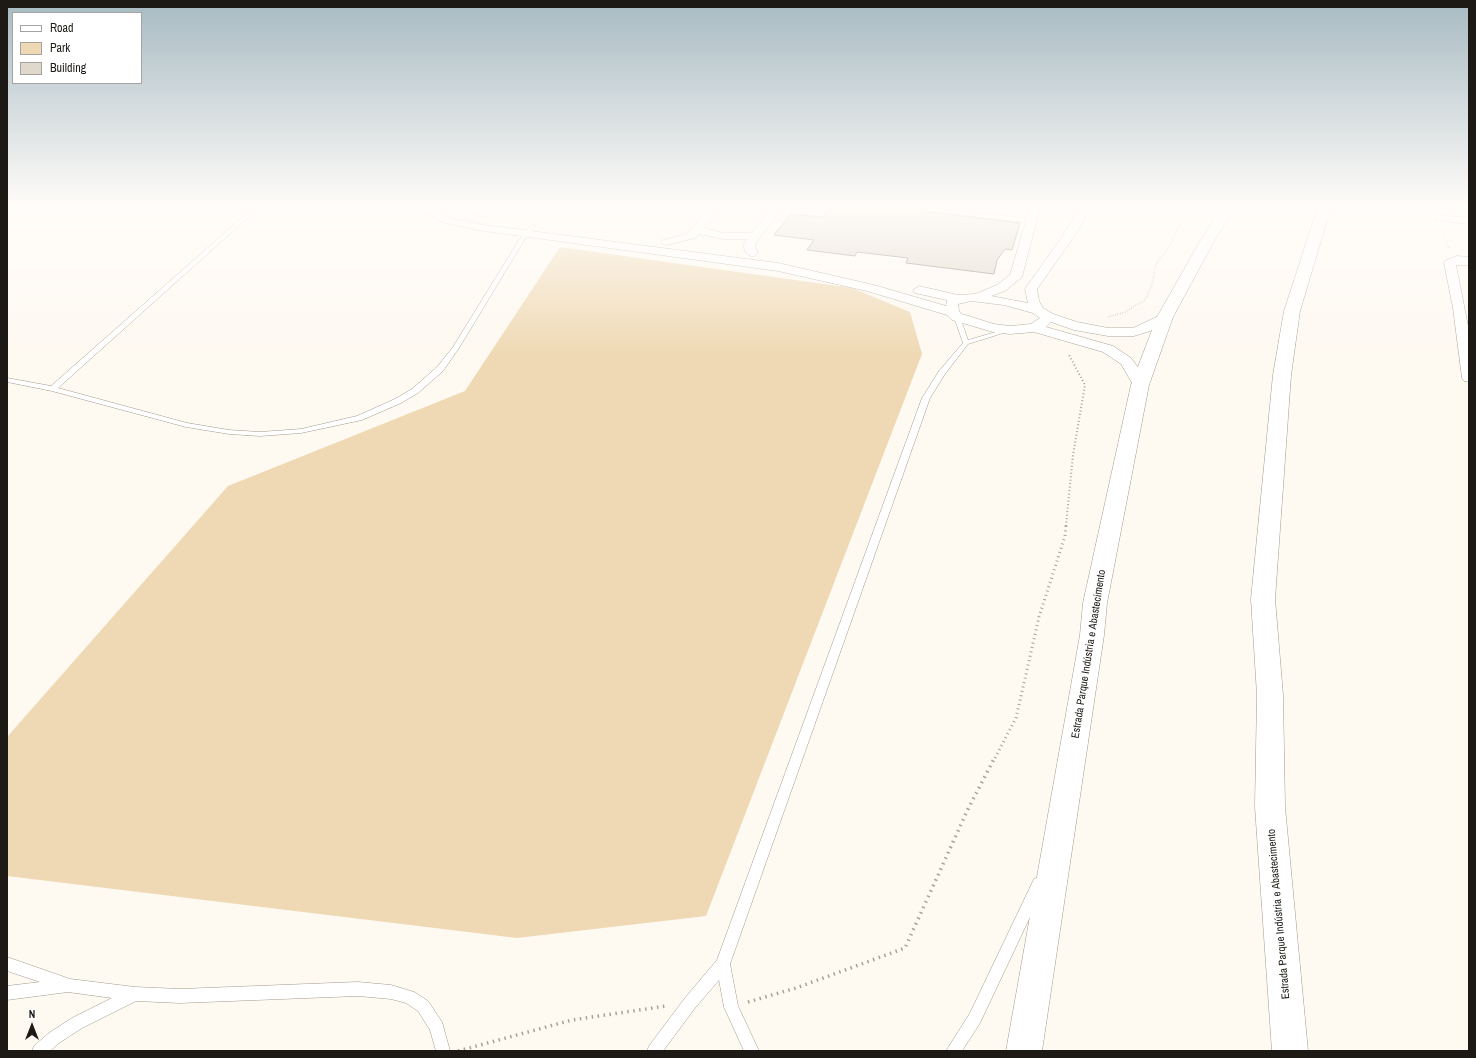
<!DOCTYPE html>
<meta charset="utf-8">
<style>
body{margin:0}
#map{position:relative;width:1476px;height:1058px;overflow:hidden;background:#fef9f1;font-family:"Archivo Narrow",sans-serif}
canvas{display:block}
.frame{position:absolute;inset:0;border:8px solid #1d1a15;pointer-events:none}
.legend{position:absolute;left:12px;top:12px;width:130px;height:72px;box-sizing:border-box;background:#fff;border:1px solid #a5a3a1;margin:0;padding:5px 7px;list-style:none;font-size:12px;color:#1d1a15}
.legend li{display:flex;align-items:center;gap:8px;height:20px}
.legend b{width:20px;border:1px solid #a5a3a1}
.north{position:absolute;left:12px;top:1006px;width:40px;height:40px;-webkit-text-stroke:3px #fff;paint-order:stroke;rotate:0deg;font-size:11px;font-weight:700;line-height:16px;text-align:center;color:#1d1a15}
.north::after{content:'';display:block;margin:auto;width:14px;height:18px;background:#1d1a15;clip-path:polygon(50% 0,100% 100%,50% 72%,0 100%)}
</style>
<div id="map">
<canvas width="1476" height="1058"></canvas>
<div class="frame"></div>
<ul class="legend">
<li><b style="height:5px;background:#fff"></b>Road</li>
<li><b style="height:11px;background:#efd9b4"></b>Park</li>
<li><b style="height:11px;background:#e0d8ca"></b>Building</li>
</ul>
<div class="north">N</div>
</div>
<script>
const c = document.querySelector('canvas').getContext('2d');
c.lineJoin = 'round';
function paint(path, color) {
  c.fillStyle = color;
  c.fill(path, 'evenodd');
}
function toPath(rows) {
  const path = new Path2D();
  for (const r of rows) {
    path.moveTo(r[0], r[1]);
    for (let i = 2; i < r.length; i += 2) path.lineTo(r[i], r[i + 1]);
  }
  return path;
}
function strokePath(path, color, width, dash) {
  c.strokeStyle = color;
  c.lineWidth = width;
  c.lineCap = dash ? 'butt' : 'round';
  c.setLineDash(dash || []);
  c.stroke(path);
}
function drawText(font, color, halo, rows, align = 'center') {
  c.font = font + ' "Archivo Narrow",sans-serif';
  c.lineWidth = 3;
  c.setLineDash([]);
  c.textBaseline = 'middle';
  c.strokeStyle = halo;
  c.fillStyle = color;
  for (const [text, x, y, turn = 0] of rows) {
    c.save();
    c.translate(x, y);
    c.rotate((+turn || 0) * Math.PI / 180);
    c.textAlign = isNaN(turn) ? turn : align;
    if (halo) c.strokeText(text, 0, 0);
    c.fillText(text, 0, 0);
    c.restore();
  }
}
paint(toPath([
 [560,247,852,288,910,312,922,354,706,916,517,938,7,876,7,737,228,486,465,391]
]), '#efd9b4');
const building = toPath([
 [829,207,923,207,922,209,926,210,928,212,1020,223,1012,250,1005,249,997,260,994,274,906,263,908,258,857,252,855,256,807,250,814,240,774,235,791,214,823,217,829,207]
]);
paint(building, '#e0d8ca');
strokePath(building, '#928a7d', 1);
const service = toPath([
 [242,207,250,209,251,215,58,388,187,423,229,430,260,432,301,429,357,416,395,399,412,389,437,367,453,347,524,232,531,225,536,226,528,234,459,348,443,371,418,393,401,403,362,420,301,433,260,436,229,434,186,427,52,391,7,382,7,378,51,386,246,214,245,211,242,207],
 [930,208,1031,219,1034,221,1031,223,928,211,928,209,930,208],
 [957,315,960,317,968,340,1010,328,1013,330,968,344,945,374,930,398,730,964,738,1006,759,1051,744,1051,724,1007,719,980,695,1008,663,1051,647,1051,649,1046,685,998,717,960,922,398,939,371,963,343,954,317,957,315],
 [1039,877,1044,879,1046,883,980,1023,962,1051,946,1051,970,1013,1034,879,1039,877],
 [7,957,70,979,135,987,180,989,358,982,391,985,414,992,428,1001,442,1022,450,1051,436,1051,430,1030,418,1011,406,1003,391,999,358,996,180,1003,136,1001,82,1028,59,1043,50,1051,32,1051,34,1046,49,1033,72,1018,112,998,68,992,7,1000,7,986,40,982,7,971,7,957]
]);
const minor = toPath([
 [418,207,431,207,450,218,477,224,778,263,874,285,946,306,947,300,915,293,913,290,919,286,958,295,975,294,997,285,1010,275,1030,207,1040,207,1022,277,1005,291,991,296,1028,303,1025,289,1062,237,1080,207,1091,207,1073,238,1037,289,1039,301,1043,308,1053,314,1077,322,1108,328,1133,328,1165,313,1170,314,1172,317,1150,331,1134,336,1108,336,1074,330,1051,322,1046,327,1113,346,1131,358,1140,370,1147,385,1145,388,1140,389,1135,388,1121,364,1103,352,1034,332,1010,334,993,332,952,320,947,315,867,291,778,271,477,230,442,222,418,207],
 [971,301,1004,305,1033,313,1040,318,1031,324,1010,326,994,324,962,314,959,311,958,304,971,301],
 [458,207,468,207,468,212,471,214,488,218,489,220,484,223,463,218,458,213,458,207],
 [710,207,721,207,704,228,723,233,752,233,772,207,783,207,756,243,755,246,758,253,756,255,752,257,746,253,743,246,747,239,723,239,699,234,695,238,667,245,663,244,661,242,663,240,687,234,710,207],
 [1440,215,1469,218,1469,224,1436,220,1435,218,1440,215],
 [1457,256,1469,257,1469,265,1456,265,1469,331,1469,382,1464,381,1462,378,1453,308,1444,263,1446,260,1457,256]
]);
const trunk = toPath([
 [1222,207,1235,207,1213,243,1173,317,1149,385,1107,603,1104,635,1042,1051,1006,1051,1080,635,1083,603,1131,385,1157,317,1199,243,1222,207],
 [1318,207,1331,207,1300,311,1291,375,1275,599,1283,695,1285,807,1308,1051,1272,1051,1255,807,1257,695,1251,599,1273,375,1284,311,1318,207]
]);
strokePath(service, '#a29a8d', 1);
strokePath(minor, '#a29a8d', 1);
strokePath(trunk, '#a29a8d', 1);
strokePath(toPath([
 [1443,231,1449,249],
 [1108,317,1125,312,1145,300,1153,282,1155,266,1171,244,1183,216,1190,207]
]), '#a6a29b', 1.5, [0.5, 2]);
strokePath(toPath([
 [1066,526,1073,455,1085,385,1068,353]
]), '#a6a29b', 2, [1, 2.5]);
strokePath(toPath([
 [995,758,1016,718,1039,617,1065,536,1066,525]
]), '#a6a29b', 3, [1, 3.5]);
strokePath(toPath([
 [748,1002,796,988,905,948,968,809,995,757],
 [458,1051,572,1020,666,1006]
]), '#a6a29b', 3.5, [1.5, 4.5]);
paint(service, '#fff');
paint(minor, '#fff');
paint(trunk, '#fff');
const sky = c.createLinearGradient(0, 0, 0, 355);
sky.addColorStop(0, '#a7bac2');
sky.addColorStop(0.58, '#fffcf9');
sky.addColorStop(1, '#fffcf900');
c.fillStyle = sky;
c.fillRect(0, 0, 1476, 355);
drawText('11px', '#1d1a15', '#fff', [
 ["Estrada Parque Indústria e Abastecimento",1089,654,-81],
 ["Estrada Parque Indústria e Abastecimento",1279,914,-95]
]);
</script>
